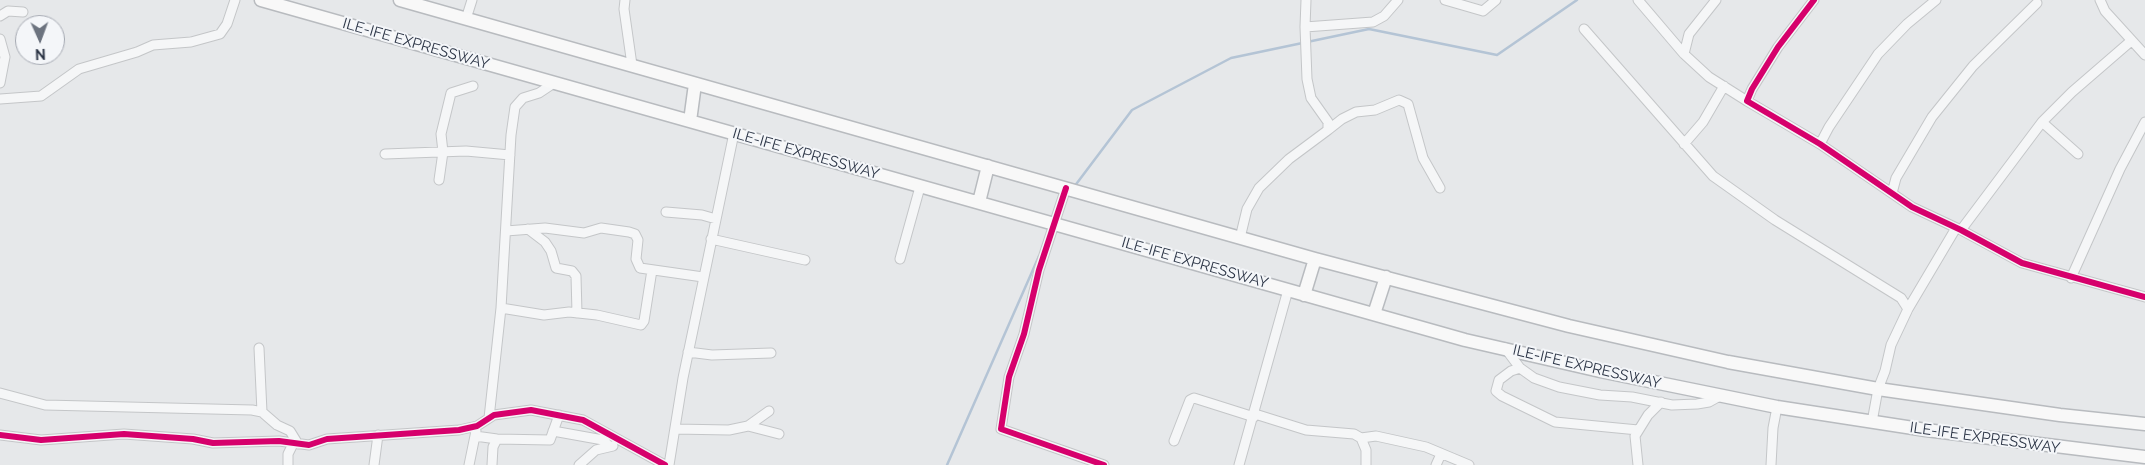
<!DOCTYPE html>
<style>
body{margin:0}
#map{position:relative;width:2145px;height:465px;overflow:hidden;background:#e6e8ea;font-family:Raleway,sans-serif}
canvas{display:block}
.north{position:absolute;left:15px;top:15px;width:50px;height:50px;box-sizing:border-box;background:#f4f6f9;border:1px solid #a4a8b1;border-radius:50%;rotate:178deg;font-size:14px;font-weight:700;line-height:20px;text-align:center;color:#2b3445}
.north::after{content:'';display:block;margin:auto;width:18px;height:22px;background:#6c737f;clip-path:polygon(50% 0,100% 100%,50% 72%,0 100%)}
</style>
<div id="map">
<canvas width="2145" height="465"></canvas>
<div class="north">N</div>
</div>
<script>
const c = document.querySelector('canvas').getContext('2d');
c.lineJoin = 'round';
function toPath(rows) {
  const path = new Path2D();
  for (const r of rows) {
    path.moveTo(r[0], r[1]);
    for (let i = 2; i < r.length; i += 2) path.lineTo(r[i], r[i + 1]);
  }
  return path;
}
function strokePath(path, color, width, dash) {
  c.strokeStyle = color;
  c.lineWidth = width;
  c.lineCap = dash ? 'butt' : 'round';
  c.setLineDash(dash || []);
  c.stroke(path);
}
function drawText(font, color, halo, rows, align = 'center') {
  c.font = font + ' Raleway,sans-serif';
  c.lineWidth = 4;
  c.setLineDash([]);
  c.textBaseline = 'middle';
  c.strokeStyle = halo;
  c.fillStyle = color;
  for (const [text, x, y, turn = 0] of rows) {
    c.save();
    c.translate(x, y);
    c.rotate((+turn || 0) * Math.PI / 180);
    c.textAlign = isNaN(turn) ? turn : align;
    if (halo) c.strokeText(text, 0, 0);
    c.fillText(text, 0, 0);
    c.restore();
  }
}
strokePath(toPath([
 [1074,187,1132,110,1231,58,1369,29,1497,55,1577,0],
 [947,465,1039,256]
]), '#b4c4d5', 2.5);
const minor = toPath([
 [625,0,624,9,632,65],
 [1445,0,1483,11,1496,0],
 [1638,0,1684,54,1709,77,1747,101],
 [1814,0,1778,47,1752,89,1747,101,1820,144,1912,207,1961,230,2022,263,2145,297],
 [2100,0,2105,11,2145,55],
 [0,16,8,11,23,12],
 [466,19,472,0],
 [1305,27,1306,0],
 [1584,29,1713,176,1775,220,1901,298,1908,309],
 [0,39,5,57,0,83],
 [1684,54,1689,34,1716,0],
 [0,99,41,96,79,69,137,52,153,45,191,42,220,34,227,24,235,0],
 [2042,122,2078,154],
 [1328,130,1342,119,1356,112,1375,110,1399,100,1408,104,1423,158,1440,188],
 [1684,144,1703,122,1724,86],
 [1820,144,1829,127,1878,54,1907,24,1936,0],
 [385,154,466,151,510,155],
 [439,180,443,152,441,134,451,93,473,86],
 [1066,188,1039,270,1024,334,1009,377,1001,429,1104,465],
 [1892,193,1896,178,1932,117,1973,66,2037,3],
 [666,212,702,215,716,219],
 [528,229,545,242,551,251,556,268,572,271,576,276,577,313],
 [1961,230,2042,122,2072,92,2131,41],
 [506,231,545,228,584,233,601,228,629,232,635,234,638,240,636,259,640,268,703,277],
 [1240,238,1247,209,1259,188,1289,159,1328,130,1328,122,1311,98,1307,79,1305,27,1373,22,1384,16,1398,0],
 [711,239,805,260],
 [900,259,920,187],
 [2071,278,2120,169,2145,122],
 [501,308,544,315,569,312,597,315,641,325,644,321,652,270],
 [259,348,262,412],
 [1505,348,1520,368,1534,378,1559,387,1600,395,1632,397,1672,405,1697,404,1709,402,1718,397],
 [688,352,712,355,771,353],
 [1520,368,1511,371,1499,380,1496,391,1502,396,1555,422,1638,430],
 [0,393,45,405,252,410,262,412,277,425,290,431,298,444],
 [1255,414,1306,430,1354,434,1361,438,1366,450,1366,465],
 [489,418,501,308,511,135,515,107,523,98,539,93,554,83],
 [1872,422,1878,389,1885,371,1891,345,1908,309,1956,228],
 [748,426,779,434],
 [675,429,729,430,748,426,769,411],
 [553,431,603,440,609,446],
 [0,435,41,440,124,434,193,439,213,443,279,441,309,445,327,439,459,430,477,426,494,415,531,410,583,420,665,465],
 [475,436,497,439,550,440,559,415],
 [1361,438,1376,436,1426,447,1469,465],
 [1174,441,1190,400,1194,398,1254,417],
 [288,465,288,454,293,444],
 [374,465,378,435],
 [469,465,476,431],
 [492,465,493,447,497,439],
 [579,465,596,450,613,446],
 [669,465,683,378,734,133],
 [1239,465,1288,290],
 [1436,465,1441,454],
 [1638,465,1635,436,1648,415,1661,402],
 [1771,465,1773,428,1777,407]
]);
const highway = toPath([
 [261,0,1465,340,1600,371,1777,407,1926,430,2145,457],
 [400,0,1315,259,1569,326,1728,362,1878,389,2060,415,2145,424],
 [690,121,695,84],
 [979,202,988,166],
 [1304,295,1315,259],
 [1374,314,1386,277]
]);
strokePath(minor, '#c4c6c8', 11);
strokePath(highway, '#b8bbbf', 15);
strokePath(minor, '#f5f6f7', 9);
strokePath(highway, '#f8f8f8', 12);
strokePath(toPath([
 [1814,0,1778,47,1752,89,1747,101,1820,144,1912,207,1961,230,2022,263,2145,297],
 [1066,188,1039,270,1024,334,1009,377,1001,429,1104,465],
 [0,435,41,440,124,434,193,439,213,443,279,441,309,445,327,439,459,430,477,426,494,415,531,410,583,420,665,465]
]), '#d6006c', 6);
drawText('15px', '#2b3445', '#f4f6f9', [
 ["ILE-IFE EXPRESSWAY",416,44,16],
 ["ILE-IFE EXPRESSWAY",806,154,16],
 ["ILE-IFE EXPRESSWAY",1195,263,16],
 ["ILE-IFE EXPRESSWAY",1587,367,13],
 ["ILE-IFE EXPRESSWAY",1985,438,8]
]);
</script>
